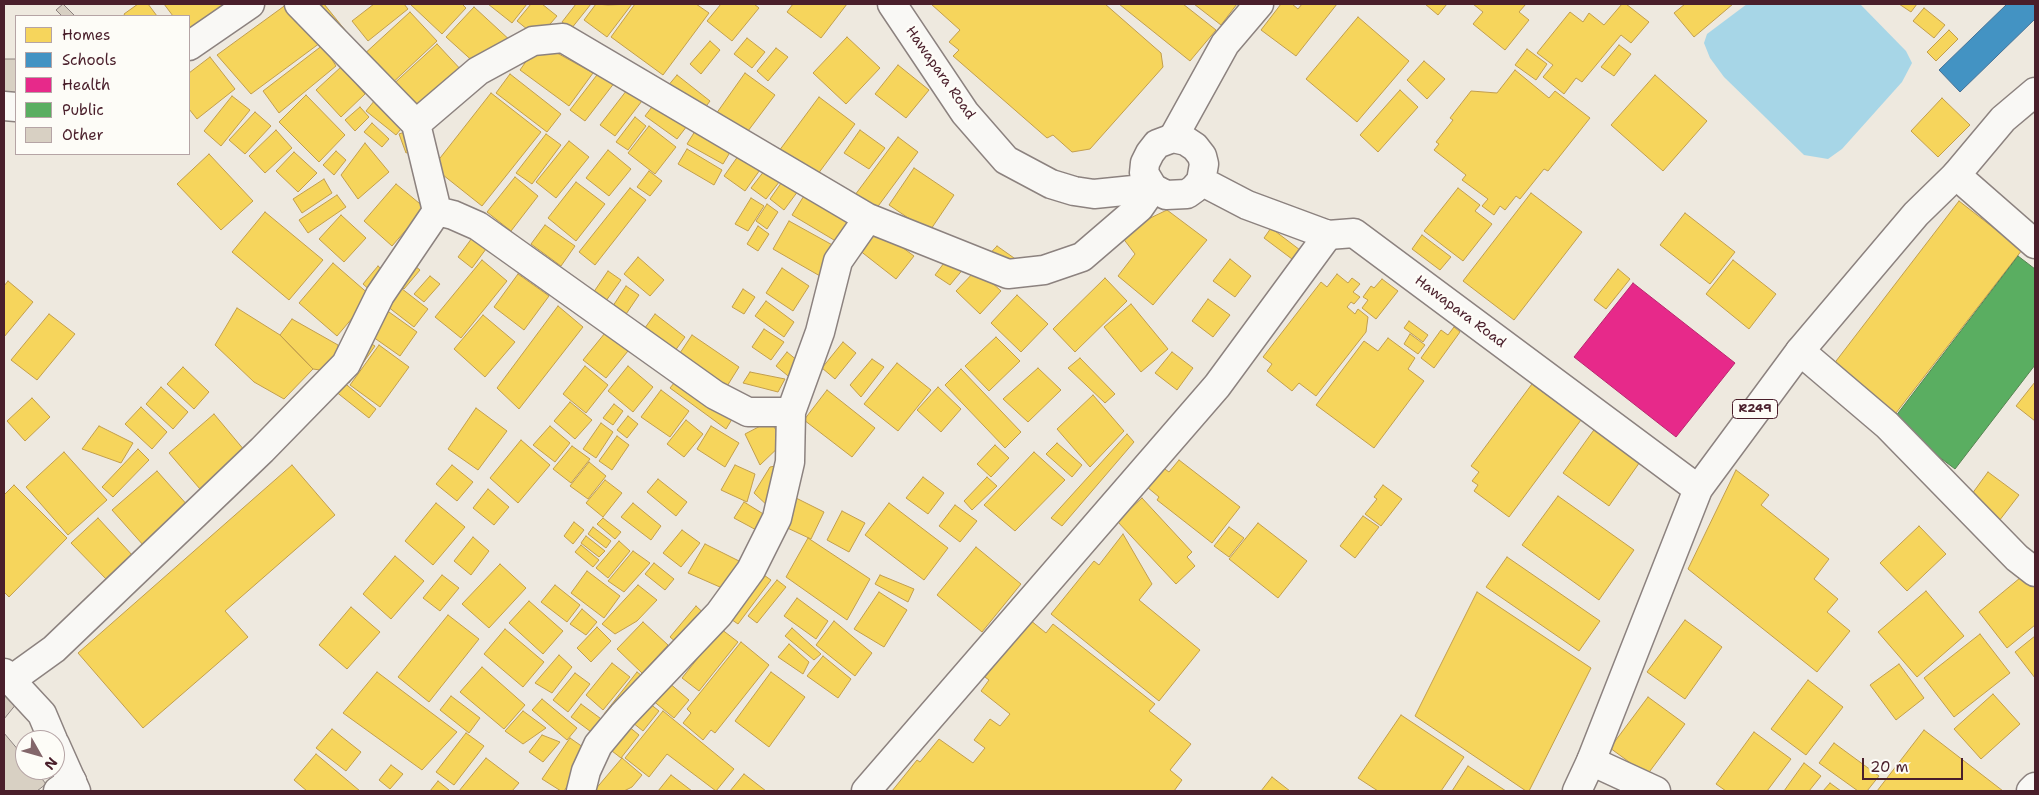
<!DOCTYPE html>
<style>
body{margin:0}
#map{position:relative;width:2039px;height:795px;overflow:hidden;background:#eee9df;font-family:"Shantell Sans",sans-serif}
canvas{display:block}
.frame{position:absolute;inset:0;border:5px solid #4a1f2b;pointer-events:none}
.legend{position:absolute;left:15px;top:15px;width:175px;height:140px;box-sizing:border-box;background:#fdfcf7;border:1px solid #b5a4a5;margin:0;padding:6px 9px;list-style:none;font-size:15px;color:#4a1f2b}
.legend li{display:flex;align-items:center;gap:10px;height:25px}
.legend b{width:25px;border:1px solid #b5a4a5}
.north{position:absolute;left:15px;top:730px;width:50px;height:50px;box-sizing:border-box;background:#fdfcf7;border:1px solid #b5a4a5;border-radius:50%;rotate:128deg;font-size:14px;font-weight:700;line-height:20px;text-align:center;color:#4a1f2b}
.north::after{content:'';display:block;margin:auto;width:18px;height:22px;background:#83666a;clip-path:polygon(50% 0,100% 100%,50% 72%,0 100%)}
.scale{position:absolute;left:1862px;top:758px;width:101px;height:22px;box-sizing:border-box;border:2px solid #4a1f2b;border-top:0;padding-left:6px;font-size:15px;line-height:18px;white-space:nowrap;color:#4a1f2b;-webkit-text-stroke:4px #fdfcf7;paint-order:stroke}
</style>
<div id="map">
<canvas width="2039" height="795"></canvas>
<div class="frame"></div>
<ul class="legend">
<li><b style="height:14px;background:#f6d55c"></b>Homes</li>
<li><b style="height:14px;background:#4393c3"></b>Schools</li>
<li><b style="height:14px;background:#e7298a"></b>Health</li>
<li><b style="height:14px;background:#5aae61"></b>Public</li>
<li><b style="height:14px;background:#d8d0c3"></b>Other</li>
</ul>
<div class="north">N</div>
<div class="scale">20 m</div>
</div>
<script>
const c = document.querySelector('canvas').getContext('2d');
c.lineJoin = 'round';
function paint(path, color) {
  c.fillStyle = color;
  c.fill(path, 'evenodd');
}
function toPath(rows) {
  const path = new Path2D();
  for (const r of rows) {
    path.moveTo(r[0], r[1]);
    for (let i = 2; i < r.length; i += 2) path.lineTo(r[i], r[i + 1]);
  }
  return path;
}
function strokePath(path, color, width, dash) {
  c.strokeStyle = color;
  c.lineWidth = width;
  c.lineCap = dash ? 'butt' : 'round';
  c.setLineDash(dash || []);
  c.stroke(path);
}
function drawText(font, color, halo, rows, align = 'center') {
  c.font = font + ' "Shantell Sans",sans-serif';
  c.lineWidth = 5;
  c.setLineDash([]);
  c.textBaseline = 'middle';
  c.strokeStyle = halo;
  c.fillStyle = color;
  for (const [text, x, y, turn = 0] of rows) {
    c.save();
    c.translate(x, y);
    c.rotate((+turn || 0) * Math.PI / 180);
    c.textAlign = isNaN(turn) ? turn : align;
    if (halo) c.strokeText(text, 0, 0);
    c.fillText(text, 0, 0);
    c.restore();
  }
}
paint(toPath([
 [1747,4,1860,4,1906,51,1912,63,1902,82,1842,149,1828,159,1804,155,1724,77,1710,58,1704,43,1707,34]
]), '#a7d6e7');
const homes = toPath([
 [138,4,148,4,157,16,125,16,124,14,138,4],
 [164,4,222,4,228,10,189,39,189,16,173,16,164,4],
 [287,4,320,43,251,94,217,55,287,4],
 [324,4,345,30,335,37,315,10,324,4],
 [374,4,404,4,408,9,368,41,352,21,374,4],
 [410,4,462,4,466,8,442,34,410,4],
 [488,4,527,4,512,23,488,4],
 [531,4,542,4,557,16,538,38,517,21,531,4],
 [576,4,591,4,571,29,562,22,576,4],
 [596,4,608,5,632,4,607,37,584,20,596,4],
 [635,4,696,4,709,13,663,75,611,37,635,4],
 [721,4,754,4,759,8,732,41,707,21,721,4],
 [793,4,847,4,821,38,787,12,793,4],
 [931,4,1105,4,1161,53,1163,67,1090,149,1072,152,1053,135,1047,138,953,56,959,50,949,42,960,30,931,4],
 [1119,4,1183,4,1216,30,1190,61,1119,4],
 [1194,4,1237,4,1221,25,1194,4],
 [1281,4,1292,4,1298,9,1302,4,1337,4,1296,56,1261,30,1281,4],
 [1425,4,1447,4,1438,15,1425,4],
 [1473,4,1526,4,1519,12,1529,20,1505,50,1473,24,1483,12,1473,4],
 [1622,4,1626,4,1649,22,1631,43,1621,35,1582,82,1576,78,1564,94,1543,77,1553,65,1537,53,1570,12,1583,22,1589,13,1604,25,1622,4],
 [1685,4,1733,4,1694,37,1674,13,1685,4],
 [1899,4,1917,4,1911,12,1899,4],
 [474,7,513,43,477,65,446,37,474,7],
 [1924,8,1945,25,1934,38,1913,21,1924,8],
 [410,12,437,41,388,87,361,57,410,12],
 [1358,17,1409,61,1357,122,1306,79,1358,17],
 [1949,30,1958,39,1936,61,1927,52,1949,30],
 [847,37,880,68,846,104,813,73,847,37],
 [747,38,765,52,752,68,734,54,747,38],
 [710,41,720,50,701,74,690,64,710,41],
 [539,43,593,73,569,106,520,70,539,43],
 [437,44,464,73,415,118,388,89,437,44],
 [323,45,336,66,279,113,263,91,323,45],
 [1619,45,1631,54,1614,76,1601,67,1619,45],
 [776,48,788,57,768,81,757,71,776,48],
 [1527,49,1547,64,1536,80,1515,65,1527,49],
 [210,57,235,89,197,119,189,109,189,73,210,57],
 [1424,61,1445,79,1427,99,1407,80,1424,61],
 [898,65,929,90,906,118,875,94,898,65],
 [341,67,365,94,341,117,316,90,341,67],
 [1515,70,1549,98,1555,91,1590,118,1548,171,1544,169,1520,199,1516,196,1505,210,1500,206,1494,215,1482,206,1488,199,1462,180,1466,175,1434,150,1439,144,1436,142,1453,120,1450,118,1471,91,1497,93,1515,70],
 [600,71,615,82,585,121,570,110,600,71],
 [745,73,775,95,745,135,716,114,745,73],
 [510,74,561,114,547,132,496,93,510,74],
 [677,75,710,101,701,113,667,87,677,75],
 [1655,75,1707,121,1663,171,1611,125,1655,75],
 [630,86,645,97,615,136,600,125,630,86],
 [1400,90,1418,107,1378,152,1360,135,1400,90],
 [491,93,541,132,482,206,433,167,491,93],
 [306,95,345,135,319,162,279,122,306,95],
 [232,96,250,110,221,146,204,131,232,96],
 [819,97,855,124,812,182,776,155,819,97],
 [1942,98,1970,125,1938,157,1911,131,1942,98],
 [375,100,405,124,396,135,366,111,375,100],
 [655,103,687,126,677,139,645,116,655,103],
 [360,107,369,117,355,131,345,120,360,107],
 [255,112,271,126,245,154,229,140,255,112],
 [635,117,646,126,628,150,616,142,635,117],
 [372,123,389,139,382,147,364,132,372,123],
 [649,126,676,147,655,174,628,153,649,126],
 [697,128,732,149,723,164,687,144,697,128],
 [413,129,420,148,406,153,399,134,413,129],
 [276,130,292,148,265,173,249,156,276,130],
 [860,130,885,148,869,169,844,153,860,130],
 [546,134,561,145,532,184,516,173,546,134],
 [898,137,918,152,876,209,855,195,898,137],
 [569,141,589,157,556,198,536,182,569,141],
 [365,143,389,172,358,199,341,175,365,143],
 [687,149,722,170,714,185,678,164,687,149],
 [608,150,631,169,609,196,586,178,608,150],
 [336,151,346,160,334,175,323,165,336,151],
 [294,152,317,173,298,192,276,171,294,152],
 [741,152,762,167,745,191,724,176,741,152],
 [209,154,253,201,221,230,177,184,209,154],
 [768,166,783,177,766,199,751,188,768,166],
 [914,168,954,195,929,232,889,205,914,168],
 [649,171,662,181,650,196,637,187,649,171],
 [786,176,801,187,784,210,770,199,786,176],
 [515,177,538,196,511,231,487,212,515,177],
 [324,179,332,193,302,213,293,199,324,179],
 [576,182,605,204,576,241,548,218,576,182],
 [396,184,425,208,392,246,364,221,396,184],
 [630,188,646,200,595,265,579,252,630,188],
 [1458,188,1480,205,1475,211,1492,224,1463,261,1424,231,1458,188],
 [807,191,854,219,839,243,792,215,807,191],
 [1531,193,1582,232,1514,320,1463,281,1531,193],
 [337,195,346,207,308,233,299,220,337,195],
 [751,198,764,206,748,231,735,224,751,198],
 [1959,201,2022,250,1896,413,1833,365,1959,201],
 [767,204,778,212,767,229,756,221,767,204],
 [1167,210,1207,240,1153,305,1118,276,1135,254,1119,233,1167,210],
 [265,212,323,260,289,300,232,252,265,212],
 [1685,213,1735,252,1710,284,1660,245,1685,213],
 [341,215,366,238,344,262,319,239,341,215],
 [789,221,836,247,820,276,773,249,789,221],
 [545,225,575,246,561,266,531,244,545,225],
 [758,226,769,234,758,251,747,244,758,226],
 [876,228,914,256,896,279,859,250,876,228],
 [1271,228,1300,250,1292,259,1264,238,1271,228],
 [1422,235,1451,257,1440,270,1412,249,1422,235],
 [472,238,486,249,472,268,458,257,472,238],
 [997,246,1024,265,983,261,997,246],
 [950,255,969,262,950,285,935,275,950,255],
 [638,257,664,280,650,296,624,274,638,257],
 [1230,259,1251,276,1235,297,1213,281,1230,259],
 [482,260,507,281,461,338,435,317,482,260],
 [1733,260,1776,294,1749,329,1706,294,1733,260],
 [410,262,420,270,404,289,394,280,410,262],
 [333,263,371,296,337,336,299,303,333,263],
 [378,266,388,275,373,293,363,284,378,266],
 [782,268,809,286,793,311,766,293,782,268],
 [977,269,1001,291,980,314,956,291,977,269],
 [1618,269,1630,279,1606,309,1594,300,1618,269],
 [608,271,621,280,603,305,591,296,608,271],
 [518,274,549,296,524,330,494,307,518,274],
 [1337,274,1348,283,1352,278,1360,284,1353,292,1360,297,1354,304,1351,302,1347,307,1355,314,1358,309,1368,317,1366,332,1316,396,1299,383,1292,391,1267,371,1272,364,1263,357,1321,282,1327,287,1337,274],
 [430,276,440,284,424,302,414,294,430,276],
 [1105,278,1127,301,1075,352,1053,329,1105,278],
 [1382,279,1398,291,1376,319,1362,308,1368,300,1363,297,1371,286,1374,288,1382,279],
 [8,281,33,302,4,337,4,286,8,281],
 [397,285,428,309,414,327,383,303,397,285],
 [626,286,639,295,622,320,609,312,626,286],
 [743,289,755,297,744,314,732,307,743,289],
 [1017,295,1048,324,1021,352,991,323,1017,295],
 [1208,299,1230,315,1213,337,1192,321,1208,299],
 [766,301,794,322,784,337,755,316,766,301],
 [1131,304,1168,349,1141,372,1104,327,1131,304],
 [558,306,583,327,519,409,497,388,558,306],
 [382,307,417,332,400,356,366,332,382,307],
 [237,308,280,335,313,369,284,399,254,382,215,345,237,308],
 [49,314,75,334,37,380,11,360,49,314],
 [655,314,685,337,672,355,642,332,655,314],
 [483,315,515,342,485,377,454,349,483,315],
 [292,319,338,345,339,360,327,371,313,369,280,335,292,319],
 [1409,321,1428,335,1423,342,1404,328,1409,321],
 [1454,327,1460,332,1434,368,1421,358,1441,330,1448,335,1454,327],
 [764,329,784,342,771,360,752,347,764,329],
 [605,333,628,351,606,378,583,360,605,333],
 [1410,334,1425,345,1418,354,1404,344,1410,334],
 [692,335,739,367,724,391,676,359,692,335],
 [996,337,1020,361,989,391,965,366,996,337],
 [1388,338,1415,358,1408,369,1424,381,1374,448,1316,405,1364,341,1378,351,1388,338],
 [365,340,375,346,349,383,340,377,365,340],
 [843,342,856,353,835,379,822,368,843,342],
 [379,345,409,367,380,407,350,385,379,345],
 [787,352,804,366,793,380,776,366,787,352],
 [1172,352,1193,368,1177,390,1155,373,1172,352],
 [1080,358,1115,394,1105,403,1068,368,1080,358],
 [872,359,884,367,861,397,850,385,872,359],
 [897,363,931,390,898,431,864,404,897,363],
 [585,366,608,385,586,413,563,394,585,366],
 [628,366,653,387,633,412,608,391,628,366],
 [183,367,209,392,194,409,167,384,183,367],
 [1038,368,1061,390,1028,422,1003,399,1038,368],
 [961,369,1021,432,1005,448,945,385,961,369],
 [750,372,785,379,778,392,743,383,750,372],
 [679,377,734,416,726,429,670,388,679,377],
 [342,381,376,409,369,418,335,391,342,381],
 [2035,382,2035,421,2016,406,2035,382],
 [1532,384,1581,420,1509,517,1474,491,1478,485,1472,481,1479,472,1471,466,1532,384],
 [161,387,188,412,173,429,146,404,161,387],
 [938,387,961,409,941,432,917,410,938,387],
 [661,390,689,411,670,437,641,417,661,390],
 [827,390,875,428,852,457,804,420,827,390],
 [1093,395,1124,431,1090,467,1057,429,1093,395],
 [32,398,50,417,25,441,7,421,32,398],
 [570,402,592,420,575,439,554,421,570,402],
 [614,404,623,411,613,425,603,418,614,404],
 [141,407,167,432,152,449,125,424,141,407],
 [476,408,507,431,478,470,448,449,476,408],
 [214,414,245,451,200,489,169,453,214,414],
 [628,416,638,424,627,438,617,430,628,416],
 [686,420,703,434,684,457,667,444,686,420],
 [770,421,784,442,760,465,745,434,770,421],
 [601,423,613,432,596,458,583,449,601,423],
 [99,426,133,443,121,463,82,449,99,426],
 [550,426,570,443,555,462,533,445,550,426],
 [711,426,739,443,725,467,697,449,711,426],
 [1596,427,1642,459,1609,506,1563,473,1596,427],
 [1127,434,1134,442,1062,526,1051,518,1127,434],
 [617,436,629,445,612,470,599,461,617,436],
 [521,440,550,465,518,503,490,478,521,440],
 [1057,443,1082,465,1072,477,1046,454,1057,443],
 [995,445,1009,458,991,477,977,464,995,445],
 [572,446,590,459,571,483,553,469,572,446],
 [138,449,149,460,113,497,102,487,138,449],
 [64,452,107,500,68,535,26,487,64,452],
 [1034,452,1065,480,1015,531,984,505,1034,452],
 [1179,460,1240,507,1212,543,1157,500,1159,497,1147,487,1162,467,1169,472,1179,460],
 [589,462,606,476,588,499,570,486,589,462],
 [785,464,770,508,754,493,770,467,785,464],
 [292,465,335,515,225,611,248,637,143,728,78,653,292,465],
 [452,465,473,482,457,501,436,484,452,465],
 [735,465,755,474,747,502,721,490,735,465],
 [1736,470,1769,495,1761,505,1829,559,1814,579,1838,599,1827,612,1850,631,1817,672,1688,569,1736,470],
 [157,471,189,507,144,546,112,510,157,471],
 [1988,472,2019,495,1999,521,1969,498,1988,472],
 [923,477,944,493,928,514,906,498,923,477],
 [987,477,997,486,972,510,964,501,987,477],
 [658,479,687,502,676,516,647,492,658,479],
 [605,480,622,493,603,517,586,503,605,480],
 [14,485,67,538,9,597,4,592,4,495,14,485],
 [1383,485,1402,499,1381,526,1365,514,1377,499,1374,497,1383,485],
 [488,489,509,507,494,525,473,508,488,489],
 [1558,496,1634,550,1599,600,1522,545,1558,496],
 [794,497,824,512,811,539,781,525,794,497],
 [1142,498,1192,552,1187,557,1195,566,1176,584,1117,521,1142,498],
 [744,502,765,515,760,532,734,518,744,502],
 [436,503,465,527,433,565,405,541,436,503],
 [633,503,661,526,651,540,621,517,633,503],
 [889,503,948,548,924,580,865,535,889,503],
 [955,505,977,521,960,542,939,526,955,505],
 [842,511,865,523,849,552,827,540,842,511],
 [1363,516,1379,527,1355,558,1340,546,1363,516],
 [98,518,133,556,107,580,71,543,98,518],
 [603,518,621,532,615,539,597,524,603,518],
 [574,522,584,530,573,544,564,536,574,522],
 [1258,523,1307,561,1278,598,1229,559,1258,523],
 [1919,526,1946,554,1907,591,1880,563,1919,526],
 [593,527,611,541,606,548,588,534,593,527],
 [1229,527,1244,538,1229,557,1214,546,1229,527],
 [682,530,700,543,681,567,663,553,682,530],
 [1123,534,1152,584,1139,600,1200,650,1159,701,1051,614,1094,561,1099,565,1123,534],
 [586,536,605,551,599,557,581,543,586,536],
 [473,537,489,551,471,575,454,561,473,537],
 [808,538,870,579,847,620,786,577,808,538],
 [619,541,630,551,608,578,596,568,619,541],
 [705,544,743,563,729,591,688,573,705,544],
 [581,545,599,560,593,567,575,552,581,545],
 [976,547,1021,584,982,632,937,595,976,547],
 [633,551,650,563,624,592,608,581,633,551],
 [395,556,424,581,391,619,363,594,395,556],
 [1507,557,1600,621,1579,651,1486,587,1507,557],
 [654,563,674,579,665,590,645,574,654,563],
 [500,564,526,588,489,628,462,604,500,564],
 [587,571,620,596,604,618,571,593,587,571],
 [758,571,771,580,738,624,725,615,758,571],
 [2026,573,2035,584,2035,625,2007,648,1979,612,2026,573],
 [442,575,459,588,440,611,423,598,442,575],
 [880,575,914,589,908,602,875,584,880,575],
 [777,580,786,587,757,623,748,616,777,580],
 [555,585,580,605,567,622,541,602,555,585],
 [638,585,657,600,637,621,615,634,602,624,638,585],
 [1926,591,1964,636,1917,677,1878,632,1926,591],
 [879,592,907,610,884,647,854,629,879,592],
 [1477,592,1591,668,1529,791,1526,791,1415,716,1477,592],
 [797,598,828,621,816,639,784,616,797,598],
 [529,601,563,631,543,654,509,623,529,601],
 [696,606,709,618,683,648,670,637,696,606],
 [351,607,380,632,347,669,319,645,351,607],
 [582,609,597,622,586,635,570,624,582,609],
 [448,615,479,639,429,702,398,677,448,615],
 [1030,620,1046,633,1053,624,1155,704,1149,711,1191,744,1170,770,1182,780,1174,791,892,791,917,760,920,762,939,739,973,763,985,748,974,740,990,719,1000,726,1010,714,981,691,989,680,985,677,1030,620],
 [1685,620,1722,647,1685,699,1647,672,1685,620],
 [834,621,872,653,855,676,816,645,834,621],
 [643,622,668,645,642,673,617,649,643,622],
 [597,627,611,641,591,662,577,648,597,627],
 [792,628,821,654,814,660,785,636,792,628],
 [505,629,544,662,523,687,484,654,505,629],
 [721,629,738,642,699,691,682,678,721,629],
 [1980,634,2010,673,1954,717,1924,678,1980,634],
 [2035,636,2035,678,2015,652,2035,636],
 [741,642,769,665,715,733,711,730,703,740,683,723,691,713,687,709,741,642],
 [789,644,809,662,803,674,778,657,789,644],
 [559,655,572,667,552,693,535,683,559,655],
 [823,656,851,679,838,698,807,676,823,656],
 [612,663,630,677,603,710,586,695,612,663],
 [1899,664,1924,698,1896,720,1870,685,1899,664],
 [482,667,525,705,504,729,460,692,482,667],
 [377,672,457,732,422,770,343,713,377,672],
 [637,672,650,682,616,720,604,714,637,672],
 [771,672,805,697,769,747,735,721,771,672],
 [575,673,590,684,568,712,553,700,575,673],
 [661,676,689,700,674,718,646,695,661,676],
 [1808,680,1843,707,1806,755,1771,729,1808,680],
 [1993,694,2020,724,1981,759,1954,729,1993,694],
 [451,696,480,718,469,733,440,710,451,696],
 [1648,697,1685,724,1647,775,1610,748,1648,697],
 [542,699,577,728,567,740,532,710,542,699],
 [644,699,659,711,643,731,627,718,644,699],
 [581,704,608,724,598,737,571,717,581,704],
 [523,711,546,728,523,744,505,731,523,711],
 [663,711,734,769,716,791,667,754,649,777,625,758,663,711],
 [1401,715,1464,757,1441,791,1378,791,1358,778,1401,715],
 [622,721,639,735,621,758,603,744,622,721],
 [332,729,361,752,346,771,316,748,332,729],
 [1924,730,2003,791,1877,791,1924,730],
 [1754,732,1791,759,1767,791,1726,791,1716,784,1754,732],
 [466,733,484,746,454,785,436,772,466,733],
 [542,735,560,742,543,762,529,752,542,735],
 [570,738,590,752,564,791,561,791,542,779,570,738],
 [1834,743,1879,776,1867,791,1858,791,1819,763,1834,743],
 [316,754,360,791,307,791,294,780,316,754],
 [486,758,519,783,512,791,459,791,486,758],
 [622,758,642,775,632,787,624,791,594,791,622,758],
 [1804,763,1821,776,1809,791,1784,791,1804,763],
 [391,765,403,774,390,789,379,780,391,765],
 [1468,766,1506,791,1452,791,1468,766],
 [744,774,766,791,730,791,744,774],
 [671,775,692,791,658,791,671,775],
 [1272,777,1290,791,1261,791,1272,777],
 [438,781,449,790,448,791,430,791,438,781],
 [1830,783,1841,791,1823,791,1830,783]
]);
paint(homes, '#f6d55c');
strokePath(homes, '#c29e4d', 1);
const schools = toPath([
 [2007,4,2035,4,2035,19,1960,92,1939,70,2007,4]
]);
paint(schools, '#4393c3');
strokePath(schools, '#457095', 1);
const health = toPath([
 [1633,283,1735,363,1676,437,1574,357,1633,283]
]);
paint(health, '#e7298a');
strokePath(health, '#b8266e', 1);
const public = toPath([
 [2018,256,2035,269,2035,365,1955,469,1892,421,2018,256]
]);
paint(public, '#5aae61');
strokePath(public, '#558351', 1);
const building = toPath([
 [63,4,75,16,62,16,56,10,63,4],
 [4,59,16,59,16,97,4,97,4,59],
 [4,682,17,703,4,719,4,682],
 [4,733,25,758,25,770,35,770,46,784,37,791,4,791,4,733]
]);
paint(building, '#d8d0c3');
strokePath(building, '#8c827f', 1);
const street = toPath([
 [189,46,250,4],
 [4,106,16,107],
 [416,124,478,71,533,41,563,38,868,218,838,261,820,332,791,412,790,462,777,518,751,570,719,614,623,715,598,745,586,771,581,791],
 [1173,138,1225,44,1259,4],
 [1956,175,2035,244],
 [437,211,453,215,478,226,715,395,748,412,791,412],
 [868,218,1008,274,1044,270,1082,257,1139,208,1153,188],
 [1800,351,1887,425,2017,558,2035,572],
 [11,680,54,649,262,450,346,364,380,295,437,211,416,124,299,4],
 [1591,761,1656,791],
 [58,791,72,781],
 [866,791,1217,386,1328,235],
 [2031,791,2035,787]
]);
const secondary = toPath([
 [892,4,965,113,1006,160,1051,184,1074,191,1094,194,1153,188],
 [1173,138,1186,141,1195,147,1202,156,1204,164,1201,181,1194,189,1187,194,1166,195,1153,188,1144,173,1145,163,1150,153,1157,144,1173,138],
 [1201,181,1247,205,1328,235,1354,233,1698,489],
 [4,673,42,714,53,740],
 [55,744,76,791]
]);
const primary = toPath([
 [1577,791,1591,761,1698,489,1800,351,1916,214,1956,175,2003,119,2035,92]
]);
strokePath(street, '#8c827f', 31);
strokePath(secondary, '#8c827f', 31);
strokePath(primary, '#8c827f', 31);
strokePath(street, '#f9f8f5', 28);
strokePath(secondary, '#f9f8f5', 28);
strokePath(primary, '#f9f8f5', 28);
for (const [x, y, w] of [
 [1755,409,45]
]) {
  const box = new Path2D();
  box.roundRect(x - w / 2, y - 9.5, w, 19, 4);
  c.fillStyle = '#fdfcf7';
  c.fill(box);
  strokePath(box, '#4a1f2b', 1);
}
drawText('bold 12px', '#4a1f2b', null, [
 ["R249",1755,409]
]);
drawText('14px', '#4a1f2b', '#fdfcf7', [
 ["Hawapara Road",940,73,55],
 ["Hawapara Road",1460,312,37]
]);
</script>
